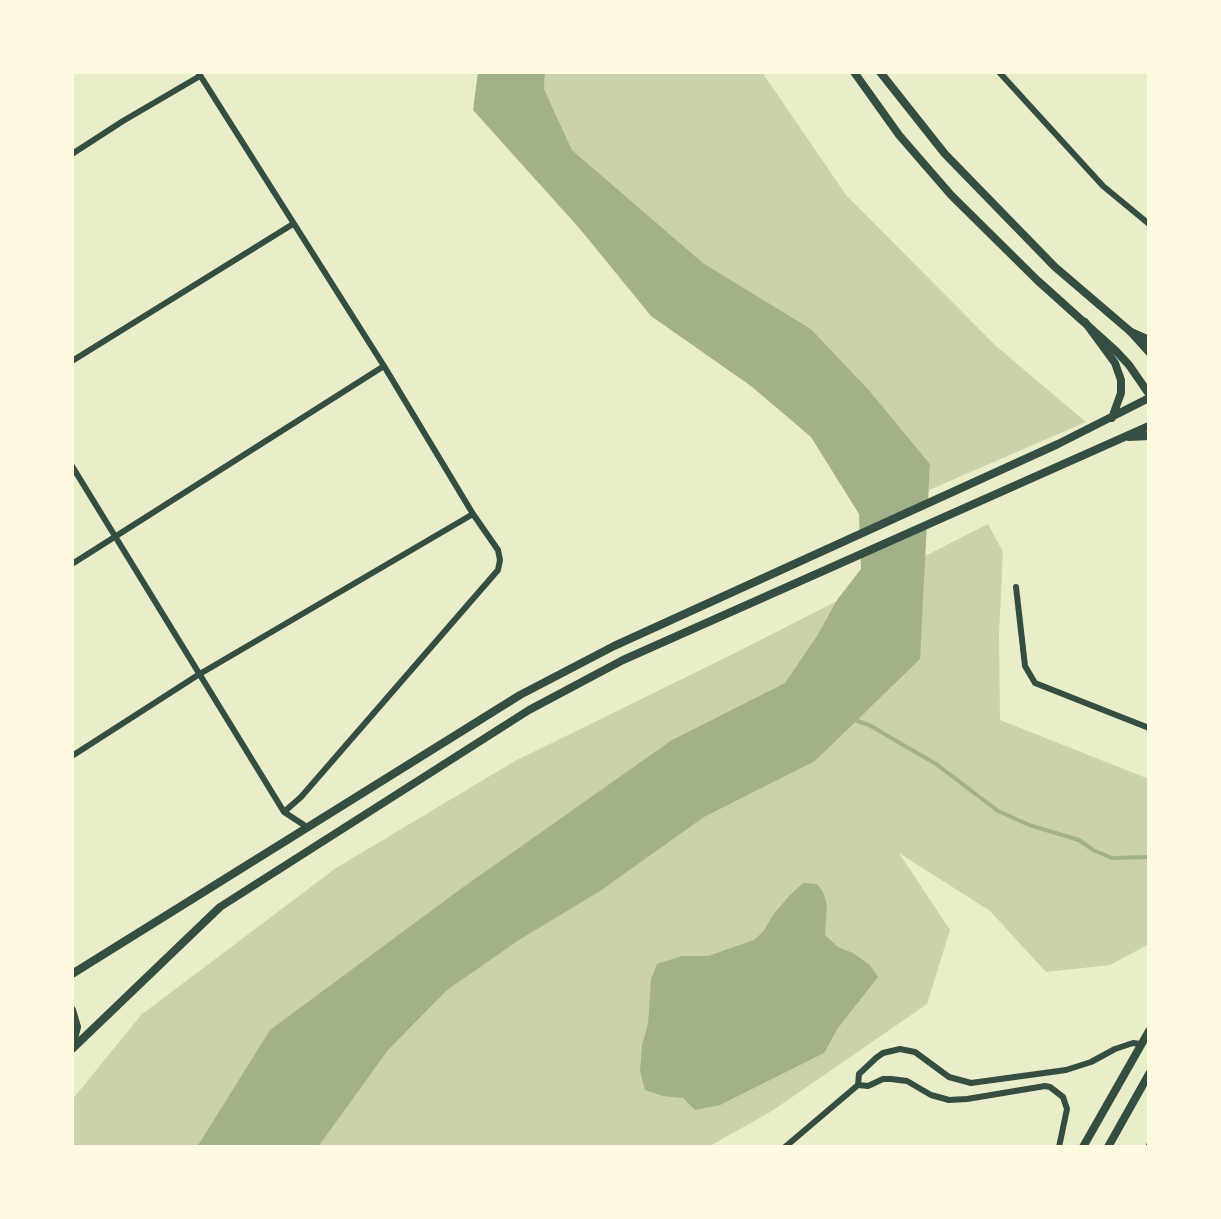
<!DOCTYPE html>
<style>
body{margin:0}
#map{position:relative;width:1221px;height:1219px;overflow:hidden;background:#e9edc9;font-family:"Source Sans 3",sans-serif}
canvas{display:block}
.frame{position:absolute;inset:0;border:74px solid #fefae0;pointer-events:none}
</style>
<div id="map">
<canvas width="1221" height="1219"></canvas>
<div class="frame"></div>
</div>
<script>
const c = document.querySelector('canvas').getContext('2d');
c.lineJoin = 'round';
function paint(path, color) {
  c.fillStyle = color;
  c.fill(path, 'evenodd');
}
function toPath(rows) {
  const path = new Path2D();
  for (const r of rows) {
    path.moveTo(r[0], r[1]);
    for (let i = 2; i < r.length; i += 2) path.lineTo(r[i], r[i + 1]);
  }
  return path;
}
function strokePath(path, color, width, dash) {
  c.strokeStyle = color;
  c.lineWidth = width;
  c.lineCap = dash ? 'butt' : 'round';
  c.setLineDash(dash || []);
  c.stroke(path);
}
paint(toPath([
 [545,72,762,72,846,195,996,346,1086,422,929,490,930,464,868,389,811,329,703,263,572,150,544,89],
 [988,524,1003,552,999,633,1000,720,1149,779,1149,944,1110,965,1046,972,990,911,899,853,950,930,927,1004,772,1111,708,1147,72,1147,72,1100,141,1015,336,868,515,761,735,653]
]), '#cad2ad');
paint(toPath([
 [478,72,545,72,544,89,572,150,703,263,811,329,868,389,930,464,920,659,815,761,704,817,600,891,519,940,447,990,388,1050,318,1147,197,1147,270,1030,462,888,672,740,785,683,817,636,837,600,861,569,859,514,811,437,751,386,651,316,580,229,473,110],
 [803,883,817,884,823,892,827,905,825,935,838,947,853,953,870,965,878,977,838,1028,824,1053,720,1105,695,1110,683,1098,663,1096,645,1090,640,1071,642,1045,648,1024,651,979,657,964,682,956,708,956,754,940,763,932,773,915,789,896]
]), '#a3b18a');
paint(toPath([
 [931,499,929,527,858,559,857,533]
]), '#e9edc9');
strokePath(toPath([
 [855,720,869,725,936,764,998,811,1029,825,1079,840,1093,850,1112,858,1149,857]
]), '#a3b18a', 4);
strokePath(toPath([
 [1146,1147,1149,1141]
]), '#344e41', 2);
strokePath(toPath([
 [198,72,384,366,473,514,498,550,500,560,498,570,301,797,284,812],
 [999,72,1103,186,1149,224],
 [72,154,123,121,200,76],
 [72,361,293,224],
 [72,466,284,812,307,827],
 [72,564,384,366],
 [1016,587,1025,666,1035,683,1149,728],
 [72,756,198,675,473,514],
 [858,1085,859,1074,876,1058,883,1053,900,1049,915,1052,949,1077,971,1083,1066,1070,1091,1062,1115,1049,1133,1043,1141,1044],
 [785,1147,858,1085,868,1086,883,1079,891,1079,907,1081,931,1095,949,1100,967,1099,1045,1086,1050,1087,1063,1097,1067,1109,1059,1147]
]), '#344e41', 6);
strokePath(toPath([
 [854,72,899,135,951,195,1037,280,1116,351,1129,365,1149,394],
 [880,72,945,154,1055,267,1131,332,1149,352],
 [1083,1147,1149,1031],
 [1108,1147,1149,1074]
]), '#344e41', 8);
strokePath(toPath([
 [1085,322,1115,363,1121,380,1121,393,1112,418],
 [1131,332,1149,340],
 [1129,437,1149,436],
 [72,974,520,695,614,646,1058,444,1149,398],
 [72,1010,77,1027,72,1046],
 [72,1049,220,907,529,710,623,660,1149,426]
]), '#344e41', 8);
</script>
